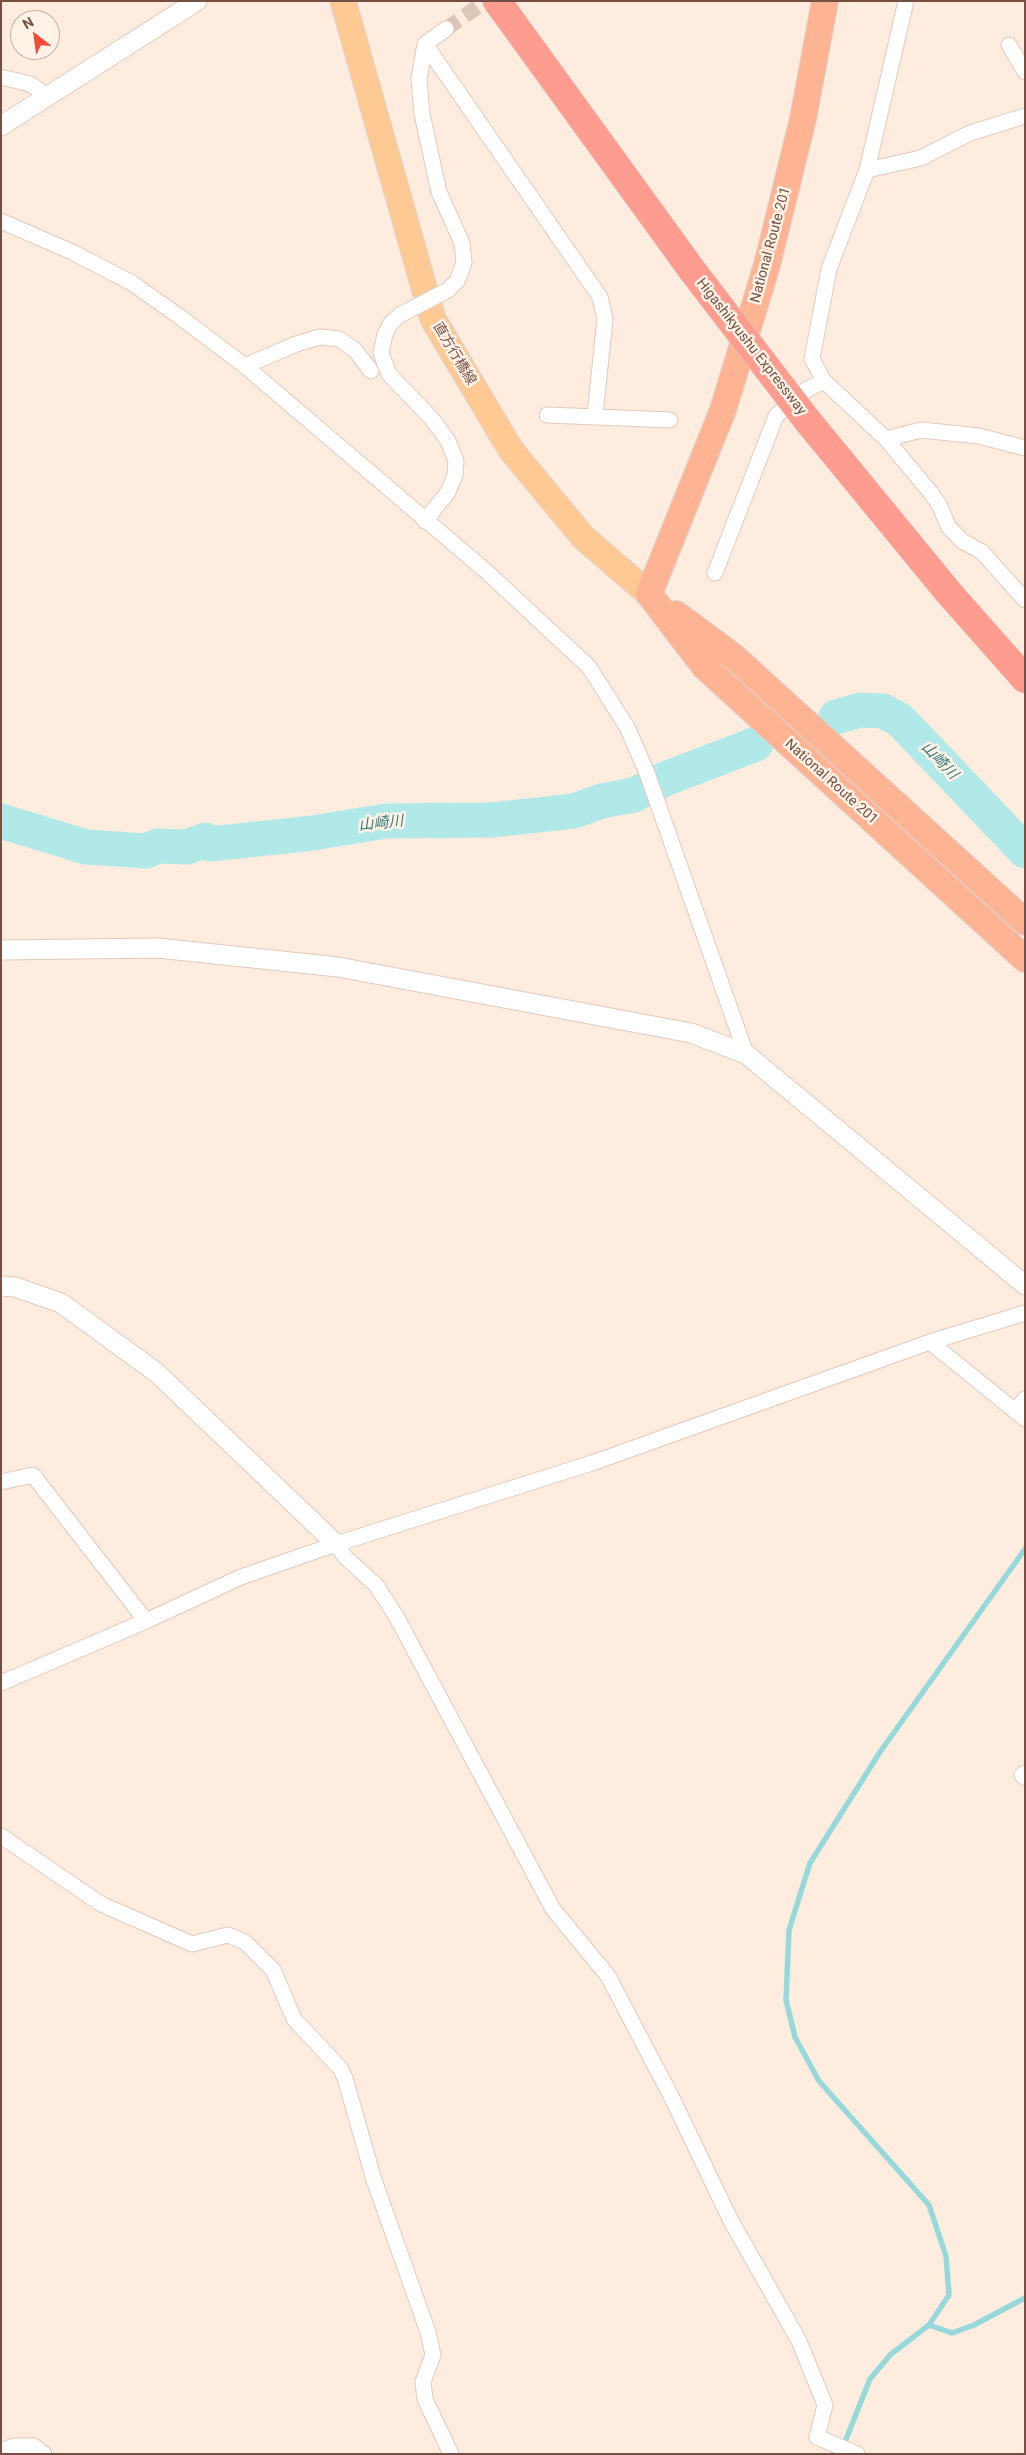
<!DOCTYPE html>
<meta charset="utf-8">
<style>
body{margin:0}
#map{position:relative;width:1026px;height:2455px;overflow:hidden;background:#feedde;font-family:Roboto,sans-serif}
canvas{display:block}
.frame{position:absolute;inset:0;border:2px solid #754f44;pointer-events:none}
.north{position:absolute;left:10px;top:10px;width:50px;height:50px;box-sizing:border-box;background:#fff2e6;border:1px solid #c8b1a5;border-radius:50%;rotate:330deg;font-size:14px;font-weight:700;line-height:20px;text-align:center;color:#754f44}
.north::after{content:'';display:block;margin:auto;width:18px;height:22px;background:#f24938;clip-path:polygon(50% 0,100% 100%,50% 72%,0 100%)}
</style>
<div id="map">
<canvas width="1026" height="2455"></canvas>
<div class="frame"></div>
<div class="north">N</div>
</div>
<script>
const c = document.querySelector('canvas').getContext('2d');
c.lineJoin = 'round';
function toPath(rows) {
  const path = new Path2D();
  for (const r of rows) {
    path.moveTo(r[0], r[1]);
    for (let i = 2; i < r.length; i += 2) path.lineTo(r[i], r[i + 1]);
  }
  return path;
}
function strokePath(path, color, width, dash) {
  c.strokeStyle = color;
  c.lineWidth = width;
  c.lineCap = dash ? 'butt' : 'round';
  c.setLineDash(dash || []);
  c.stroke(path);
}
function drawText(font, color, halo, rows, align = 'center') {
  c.font = font + ' Roboto,"Noto Sans JP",sans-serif';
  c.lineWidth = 5;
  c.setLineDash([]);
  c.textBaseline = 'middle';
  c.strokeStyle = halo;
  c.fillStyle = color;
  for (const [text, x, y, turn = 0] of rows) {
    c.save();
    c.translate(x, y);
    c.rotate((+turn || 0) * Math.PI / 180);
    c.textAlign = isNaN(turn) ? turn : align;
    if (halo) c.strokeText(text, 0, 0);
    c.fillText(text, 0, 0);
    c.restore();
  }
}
strokePath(toPath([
 [929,2325,952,2333,974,2325,1025,2298],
 [843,2447,870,2379,890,2355,929,2325,949,2295,946,2256,929,2205,819,2081,795,2037,786,2000,789,1930,810,1863,880,1752,1025,1549]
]), '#97d9db', 5.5);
strokePath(toPath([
 [836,717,860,710,883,711,900,720,1025,851],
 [1,821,86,847,146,851,158,846,187,847,206,840,210,844,313,833,386,821,492,820,574,811,602,801,634,795,665,779,756,744]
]), '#b1e8e8', 35);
strokePath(toPath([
 [446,29,486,1]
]), '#dcc6b8', 15, [15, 8]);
const minor = toPath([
 [906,1,867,170,829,269,812,359,824,381,886,439,931,493,940,506,948,526,962,541,982,552,1025,600],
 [446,29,425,44,600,297,605,319,595,415],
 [425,44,419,79,422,114,439,192,462,243,464,263,457,281,448,290],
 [1009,45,1025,72],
 [1,77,30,84,49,97],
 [867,170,921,158,970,133,1025,116],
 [1,221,72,252,132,283,180,317,245,366,487,572,589,667,627,727,647,773,746,1054],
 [400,315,391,323,385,334,381,353,389,374,432,419,448,441,456,461,455,475,448,492,425,521],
 [245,366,296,344,320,337,339,339,355,350,371,371],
 [547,415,670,420],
 [886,439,921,430,979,436,1025,448],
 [715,573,776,416,806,390,824,381],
 [930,1342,1025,1419],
 [1015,1411,1025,1399],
 [1,1482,33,1475,146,1621],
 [336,1544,345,1557,376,1585,396,1616,553,1909,608,1976,672,2098,730,2219,799,2341,825,2405,817,2437,857,2454],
 [1,1683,146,1621,241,1577,336,1544,595,1462,930,1342,1025,1313],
 [1025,1773,1022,1775,1025,1778],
 [1,1836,101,1904,192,1944,228,1935,245,1942,273,1970,294,2019,340,2068,345,2078,374,2180,428,2332,433,2355,423,2382,425,2399,451,2454],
 [1,2451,14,2446,34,2446,44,2454]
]);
const tertiary = toPath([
 [1,126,197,1],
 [1,950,158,948,338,967,691,1033,746,1054,1025,1285],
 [1,1286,15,1287,61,1303,157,1373,336,1544]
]);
const primary = toPath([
 [343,1,433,319,511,450,583,537,649,594]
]);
const trunk = toPath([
 [649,594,723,410,767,265,803,119,825,1],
 [649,594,705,667,1025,959],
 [676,614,734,657,1025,922]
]);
const motorway = toPath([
 [497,1,692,270],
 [807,420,949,593,1025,679]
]);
strokePath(minor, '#e4c9bc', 17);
strokePath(tertiary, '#e4c9bc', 21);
strokePath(primary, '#dbd1ce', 27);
strokePath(trunk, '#dbd1ce', 28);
strokePath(motorway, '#dbd1ce', 29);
strokePath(minor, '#fff', 15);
strokePath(tertiary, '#fff', 19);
strokePath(primary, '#ffc994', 25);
strokePath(trunk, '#feb392', 26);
strokePath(motorway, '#fe9d8f', 28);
const minorBridge = toPath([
 [400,315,448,290]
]);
const motorwayBridge = toPath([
 [692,270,807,420]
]);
strokePath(minorBridge, '#e4c9bc', 17, []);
strokePath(motorwayBridge, '#dbd1ce', 29, []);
strokePath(minorBridge, '#fff', 15);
strokePath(motorwayBridge, '#fe9d8f', 28);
drawText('14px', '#754f44', '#fff2e6', [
 ["National Route 201",771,245,-75],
 ["Higashikyushu Expressway",751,347,52],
 ["直方行橋線",454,354,59],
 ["National Route 201",831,782,42]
]);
drawText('italic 15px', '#377a7c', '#fff2e6', [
 ["山崎川",939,761,46],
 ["山崎川",381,824,-6]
]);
</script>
